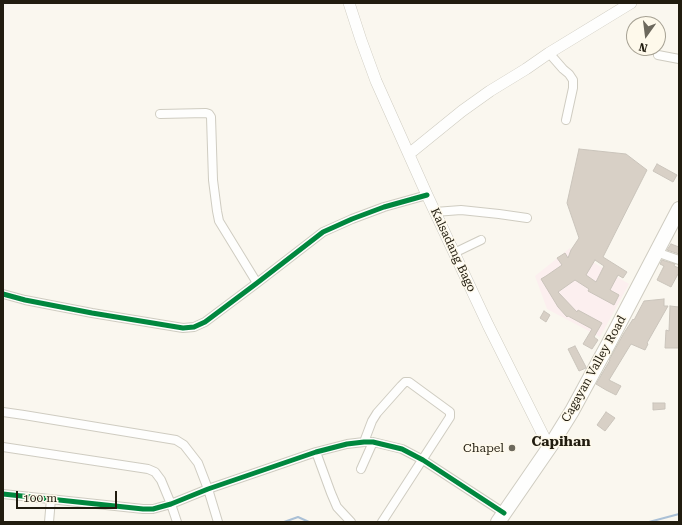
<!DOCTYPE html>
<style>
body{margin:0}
#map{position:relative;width:682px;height:525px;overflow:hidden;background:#faf7ef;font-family:"Roboto Serif",serif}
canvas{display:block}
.frame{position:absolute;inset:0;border:4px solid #211c0f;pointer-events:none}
.north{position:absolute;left:626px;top:16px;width:40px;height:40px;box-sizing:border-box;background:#fef9eb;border:1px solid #a6a193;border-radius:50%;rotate:194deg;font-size:11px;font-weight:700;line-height:16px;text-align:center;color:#211c0f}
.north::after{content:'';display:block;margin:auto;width:14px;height:18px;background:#6d695d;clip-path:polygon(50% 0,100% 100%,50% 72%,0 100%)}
.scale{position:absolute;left:16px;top:491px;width:101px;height:18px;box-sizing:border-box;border:2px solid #211c0f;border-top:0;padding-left:5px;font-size:12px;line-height:14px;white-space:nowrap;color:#211c0f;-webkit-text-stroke:3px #fef9eb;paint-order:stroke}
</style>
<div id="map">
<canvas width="682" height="525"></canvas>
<div class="frame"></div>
<div class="north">N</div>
<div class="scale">100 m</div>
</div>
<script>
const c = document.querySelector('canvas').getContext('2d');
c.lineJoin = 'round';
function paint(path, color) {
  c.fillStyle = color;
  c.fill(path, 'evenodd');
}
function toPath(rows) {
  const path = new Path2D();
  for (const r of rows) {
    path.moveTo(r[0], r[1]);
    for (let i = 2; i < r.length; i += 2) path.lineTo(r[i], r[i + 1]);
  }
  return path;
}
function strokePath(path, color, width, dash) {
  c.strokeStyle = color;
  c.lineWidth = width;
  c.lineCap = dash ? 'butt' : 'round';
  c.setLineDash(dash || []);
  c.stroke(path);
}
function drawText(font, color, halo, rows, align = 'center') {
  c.font = font + ' "Roboto Serif",serif';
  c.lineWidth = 3;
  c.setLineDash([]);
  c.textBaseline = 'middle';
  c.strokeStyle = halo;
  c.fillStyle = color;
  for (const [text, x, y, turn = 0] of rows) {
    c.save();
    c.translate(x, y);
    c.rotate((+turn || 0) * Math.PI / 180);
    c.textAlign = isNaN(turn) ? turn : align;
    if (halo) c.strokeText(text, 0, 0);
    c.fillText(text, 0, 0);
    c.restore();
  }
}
paint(toPath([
 [570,248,629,284,600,337,547,309,535,276]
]), '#fcefef');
strokePath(toPath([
 [284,522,298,517,309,522],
 [649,522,679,514]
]), '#aac0d6', 2);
const building = toPath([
 [579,149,626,154,647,170,603,257,627,272,623,278,618,275,610,290,619,295,614,305,588,291,589,289,575,280,558,292,577,312,578,310,602,323,594,337,598,340,592,349,583,344,592,329,568,316,567,317,558,307,541,279,546,276,562,265,557,258,565,253,568,258,571,250,579,238,567,203,579,149],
 [595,260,604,266,596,282,586,275,595,260],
 [657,164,677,175,673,182,653,171,657,164],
 [671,244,679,247,679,254,667,250,671,244],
 [662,260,675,264,674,266,679,268,679,275,678,274,671,287,657,280,664,266,660,264,662,260],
 [664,299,664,306,668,306,647,343,648,344,645,350,631,344,609,380,621,386,616,395,606,390,596,384,610,360,609,360,624,333,633,319,634,320,644,301,664,299],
 [670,306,679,307,679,348,665,348,666,330,669,331,670,306],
 [544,311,550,315,546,322,540,318,544,311],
 [575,346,586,367,586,368,579,371,568,349,575,346],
 [653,403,665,403,665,409,653,410,653,403],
 [606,412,615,418,605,431,597,425,606,412]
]);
paint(building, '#d8d0c6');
strokePath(building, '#cac4bb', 1);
const street = toPath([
 [549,53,563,69,569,74,573,80,573,88,566,120],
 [658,55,679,59],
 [160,114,206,113,209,114,211,117,213,180,217,211,219,221,257,283],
 [435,212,461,210,499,214,527,218],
 [656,252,679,260],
 [454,253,481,240],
 [3,294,25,300,92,313,183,328,194,327,205,322,257,283,323,232,352,219,384,207,427,195],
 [3,412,24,415,176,440,184,445,198,463,208,489,218,522],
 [364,442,372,421,377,413,401,386,405,382,409,382,450,412,450,417,382,522],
 [3,447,148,469,155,472,161,480,171,504,177,522],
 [316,452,331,493,337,507,351,522],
 [361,469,373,442],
 [3,494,143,509,153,509,171,504,208,489,316,452,347,444,364,442,373,442,402,449,423,460,504,513],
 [49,522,51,499]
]);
const secondary = toPath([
 [349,3,361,40,376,81,427,195,488,325,549,447],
 [409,154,462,111,490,91,526,69,549,53,631,3]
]);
const highway = toPath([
 [498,522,551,445,572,411,610,341,679,209]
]);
strokePath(street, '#cfccc1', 10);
strokePath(secondary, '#cfccc1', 12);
strokePath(highway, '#cfccc1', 16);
strokePath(street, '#fefefd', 8);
strokePath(secondary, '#fefefd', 11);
strokePath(highway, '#fefefd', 14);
strokePath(toPath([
 [3,294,25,300,92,313,183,328,194,327,205,322,257,283,323,232,352,219,384,207,427,195],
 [3,494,143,509,153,509,171,504,208,489,316,452,347,444,364,442,373,442,402,449,423,460,504,513]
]), '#00873e', 5);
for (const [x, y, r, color] of [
 [512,448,4,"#6d695d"]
]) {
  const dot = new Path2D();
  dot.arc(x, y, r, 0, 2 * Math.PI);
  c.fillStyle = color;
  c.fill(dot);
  strokePath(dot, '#fef9eb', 1.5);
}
drawText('12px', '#211c0f', '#fef9eb', [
 ["Kalsadang Bago",453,250,65],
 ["Cagayan Valley Road",594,369,-61]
]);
drawText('12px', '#211c0f', '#fef9eb', [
 ["Chapel",504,448]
], 'right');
drawText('bold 14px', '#211c0f', '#fef9eb', [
 ["Capihan",561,442]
]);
</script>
